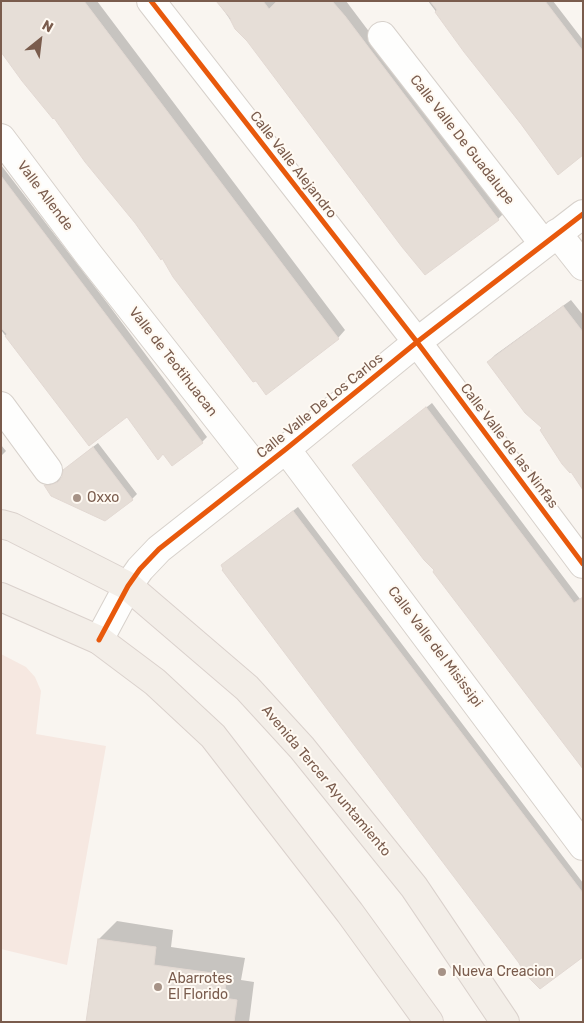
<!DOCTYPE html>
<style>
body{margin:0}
#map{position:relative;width:584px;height:1023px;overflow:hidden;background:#f9f5f0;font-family:Rubik,sans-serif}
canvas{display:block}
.frame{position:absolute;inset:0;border:2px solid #7a5c4d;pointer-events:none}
.north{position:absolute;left:15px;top:15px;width:50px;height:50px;-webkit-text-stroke:4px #fffaf3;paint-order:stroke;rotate:29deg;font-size:14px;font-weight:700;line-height:20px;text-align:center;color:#7a5c4d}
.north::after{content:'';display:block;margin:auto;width:18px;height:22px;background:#7a5c4d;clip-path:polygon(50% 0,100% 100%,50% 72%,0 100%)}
</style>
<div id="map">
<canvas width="584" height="1023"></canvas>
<div class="frame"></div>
<div class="north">N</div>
</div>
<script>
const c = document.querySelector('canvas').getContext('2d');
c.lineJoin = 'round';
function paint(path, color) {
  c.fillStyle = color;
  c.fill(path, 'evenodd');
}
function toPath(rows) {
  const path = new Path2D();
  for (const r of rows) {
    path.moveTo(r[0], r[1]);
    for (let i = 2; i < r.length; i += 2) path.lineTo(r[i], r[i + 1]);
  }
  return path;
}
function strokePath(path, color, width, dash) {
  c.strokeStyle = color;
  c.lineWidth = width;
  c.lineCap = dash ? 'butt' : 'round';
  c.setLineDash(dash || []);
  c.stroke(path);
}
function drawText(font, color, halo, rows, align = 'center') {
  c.font = font + ' Rubik,sans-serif';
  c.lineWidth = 4;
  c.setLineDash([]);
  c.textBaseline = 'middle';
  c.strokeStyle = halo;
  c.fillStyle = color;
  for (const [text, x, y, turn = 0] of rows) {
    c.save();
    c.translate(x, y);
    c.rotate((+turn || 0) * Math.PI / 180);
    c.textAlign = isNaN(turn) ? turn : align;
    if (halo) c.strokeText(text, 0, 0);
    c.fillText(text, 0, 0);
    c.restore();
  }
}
paint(toPath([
 [1,654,26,667,35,677,41,691,36,734,106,746,67,965,1,949]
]), '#f6e8e1');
paint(toPath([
 [1,1,97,1,345,330,338,338],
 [217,1,346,1,505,212,498,219,236,28],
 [428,1,553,1,583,40,583,154,558,173],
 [1,165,108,304,207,437,202,442,164,453,127,415,89,445,1,330],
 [571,300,583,315,583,486,543,428,488,362,495,355],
 [432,403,583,603,583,768,436,570,353,465],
 [98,443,137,494,132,499,45,485,50,481,56,481,62,478,70,465],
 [1,445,6,451,1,456],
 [298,507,583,883,583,955,520,962,227,561],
 [117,921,173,930,171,947,245,958,241,980,254,982,249,1022,87,1022,99,939]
]), '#0003');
const building = toPath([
 [1,1,84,1,339,339,266,395,256,381,253,382,173,277,162,258,161,260,135,223,85,162,54,118,53,119,22,81,1,52,1,1],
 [216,1,263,1,269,9,277,1,332,1,345,16,499,220,425,275,402,247,247,41,235,29,230,19,231,19,216,1],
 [430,1,545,1,583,51,583,155,558,175,521,124,464,52,435,12,437,10,430,1],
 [1,176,203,443,172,466,163,454,158,460,127,417,89,446,5,336,7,334,1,328,1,176],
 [563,306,583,332,583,490,571,472,570,473,562,464,540,430,542,428,525,413,487,362,563,306],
 [426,407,574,603,583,597,583,769,433,572,434,570,424,560,352,465,426,407],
 [93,447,133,500,105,521,51,496,44,485,50,485,58,482,62,477,63,470,93,447],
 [293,511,583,893,583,957,540,989,524,973,519,963,222,570,223,569,221,565,293,511],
 [98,939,156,947,154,965,227,975,224,998,237,1000,234,1022,86,1022,98,939]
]);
paint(building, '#e6ded7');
strokePath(building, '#e2d8d2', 1);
const minor = toPath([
 [151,1,417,342,583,564],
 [382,36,543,243],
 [1,138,89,255,258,470],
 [557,233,583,266],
 [1,406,48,470],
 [286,449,583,846],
 [99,640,128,586,140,569,159,549,286,449,417,342,583,214]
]);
const major = toPath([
 [1,524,12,527,128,586,247,688,302,748,414,887,505,1022],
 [1,597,99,640,155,682,213,736,350,913,429,1022]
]);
strokePath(minor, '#d7d1cb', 30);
strokePath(major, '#dad1cc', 30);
strokePath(minor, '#fefefd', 28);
strokePath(major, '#f3eee8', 28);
strokePath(toPath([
 [151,1,417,342,583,564],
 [99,640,128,586,140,569,159,549,286,449,417,342,583,214]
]), '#e8590c', 5);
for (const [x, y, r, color] of [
 [77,498,5,"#a69286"],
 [442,972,5,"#a69286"],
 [158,987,5,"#a69286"]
]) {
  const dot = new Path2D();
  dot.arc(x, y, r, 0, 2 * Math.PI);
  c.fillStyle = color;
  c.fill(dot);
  strokePath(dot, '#fffaf3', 2);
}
drawText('14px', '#7a5c4d', '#fffaf3', [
 ["Calle Valle De Guadalupe",462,140,52],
 ["Calle Valle Alejandro",293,165,52],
 ["Valle Allende",45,196,53],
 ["Valle de Teotihuacan",173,362,52],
 ["Calle Valle De Los Carlos",320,406,-39],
 ["Calle Valle de las Ninfas",509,446,53],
 ["Calle Valle del Misissipi",435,647,53],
 ["Avenida Tercer Ayuntamiento",326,781,50]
]);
drawText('14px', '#7a5c4d', '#fffaf3', [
 ["Oxxo",87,498],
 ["Nueva Creacion",452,972],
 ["Abarrotes",168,979],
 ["El Florido",168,995]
], 'left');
</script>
